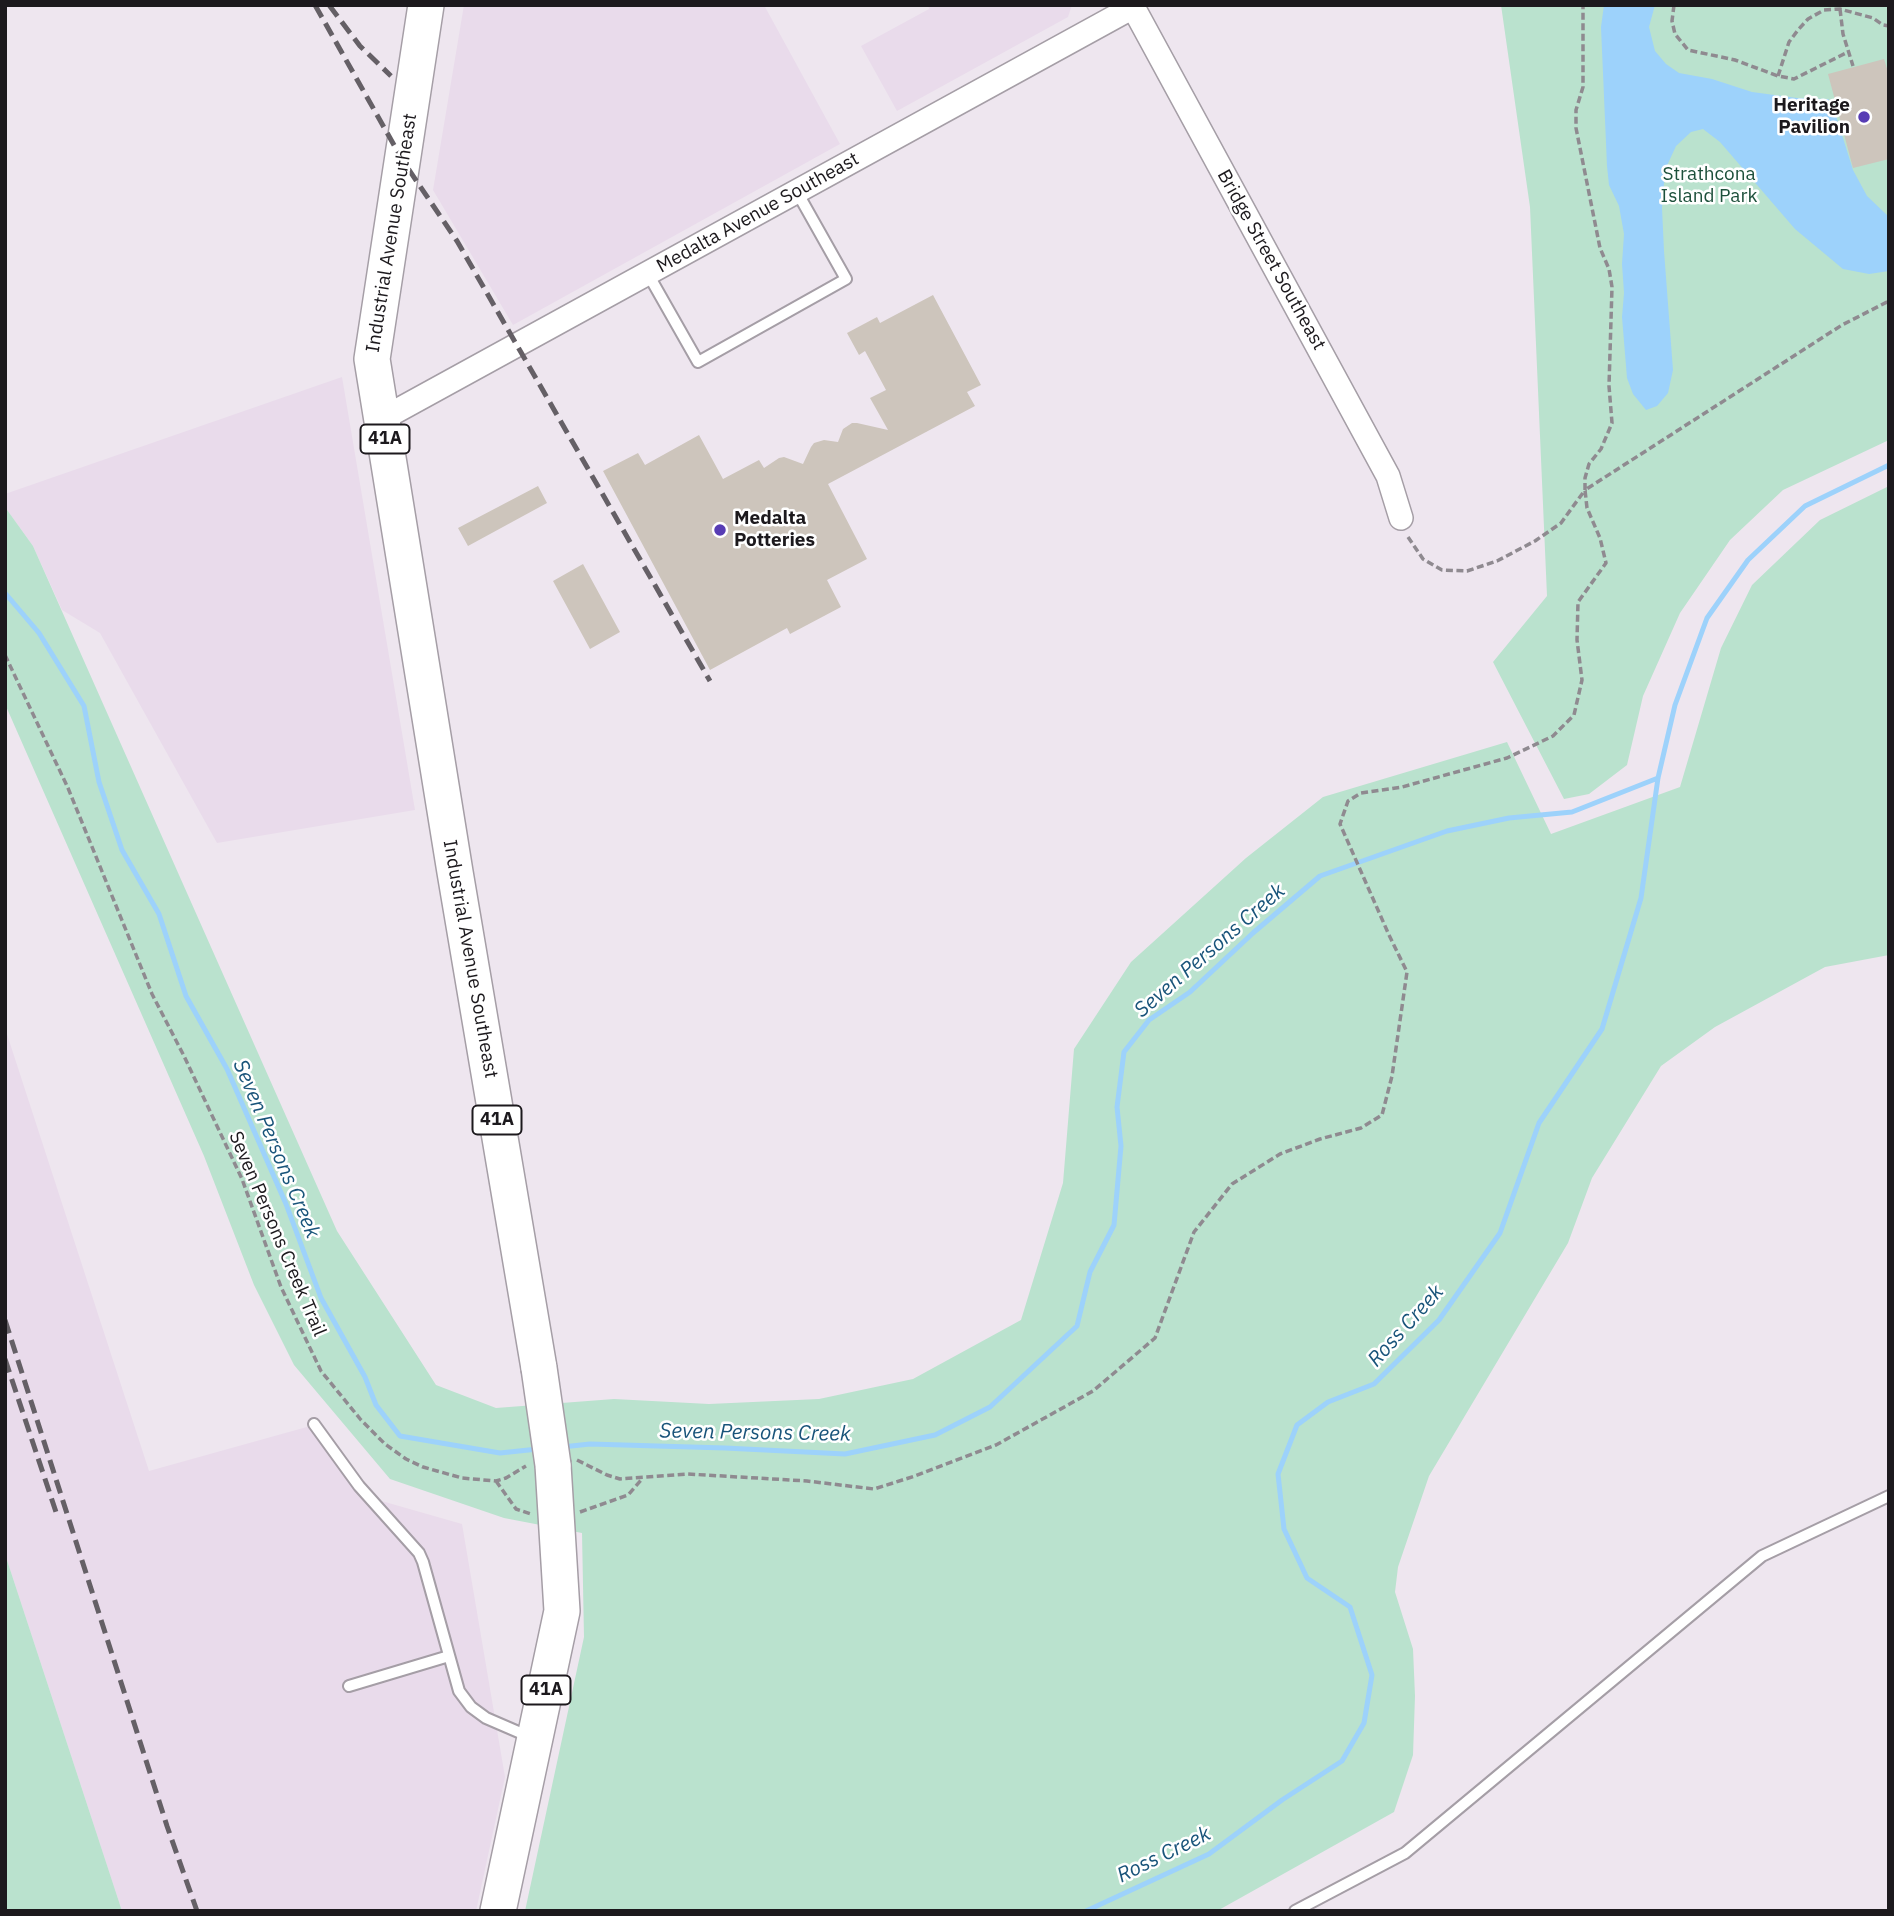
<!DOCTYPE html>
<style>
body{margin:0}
#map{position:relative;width:1894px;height:1916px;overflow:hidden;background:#eee6ef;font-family:"IBM Plex Sans",sans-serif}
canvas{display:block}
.frame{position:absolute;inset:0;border:7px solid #1c191d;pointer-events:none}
</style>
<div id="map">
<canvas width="1894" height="1916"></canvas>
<div class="frame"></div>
</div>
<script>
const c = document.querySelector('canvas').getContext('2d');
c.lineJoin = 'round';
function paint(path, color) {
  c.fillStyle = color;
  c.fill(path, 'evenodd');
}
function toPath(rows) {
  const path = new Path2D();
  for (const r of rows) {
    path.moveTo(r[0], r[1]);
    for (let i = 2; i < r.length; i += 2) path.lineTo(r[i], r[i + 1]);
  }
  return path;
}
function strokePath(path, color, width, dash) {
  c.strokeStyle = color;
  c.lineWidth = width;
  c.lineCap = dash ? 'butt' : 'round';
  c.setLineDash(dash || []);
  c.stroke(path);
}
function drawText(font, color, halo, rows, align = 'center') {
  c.font = font + ' "IBM Plex Sans",sans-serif';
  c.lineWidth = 5;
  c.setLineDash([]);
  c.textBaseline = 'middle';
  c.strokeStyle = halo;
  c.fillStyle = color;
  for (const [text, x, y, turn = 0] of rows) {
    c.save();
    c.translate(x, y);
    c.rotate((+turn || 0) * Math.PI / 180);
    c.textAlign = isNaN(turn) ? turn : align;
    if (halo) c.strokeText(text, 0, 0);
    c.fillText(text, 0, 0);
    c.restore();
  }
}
paint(toPath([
 [464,5,764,5,840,144,513,325,433,190],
 [928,5,1072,5,1068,17,897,111,861,46,929,9],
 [342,377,415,810,217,843,100,633,62,610,33,546,5,507,5,494],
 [5,1028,149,1471,314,1425,378,1500,462,1524,505,1777,476,1911,122,1911,5,1554]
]), '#e9dbeb');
paint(toPath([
 [1501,5,1889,5,1889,440,1783,490,1730,540,1680,613,1643,696,1627,765,1589,794,1564,799,1493,662,1547,596,1530,207],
 [1889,486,1889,955,1825,967,1715,1027,1661,1066,1592,1178,1568,1243,1429,1476,1398,1567,1395,1592,1413,1649,1415,1696,1413,1755,1394,1812,1217,1911,525,1911,584,1637,582,1533,504,1518,390,1479,294,1365,254,1285,204,1156,5,704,5,507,33,546,337,1231,436,1385,496,1408,614,1399,709,1404,819,1399,913,1379,1021,1320,1063,1183,1074,1049,1131,962,1246,858,1323,797,1507,742,1551,834,1680,787,1721,648,1752,585,1820,520],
 [5,1554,122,1911,5,1911]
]), '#bae2ce');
paint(toPath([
 [1604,5,1655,5,1649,27,1655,51,1666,64,1679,73,1712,79,1752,92,1797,98,1828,99,1832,103,1853,170,1867,196,1889,217,1889,271,1869,274,1843,269,1795,229,1720,142,1703,129,1691,132,1676,146,1665,170,1662,208,1664,251,1673,370,1668,393,1657,406,1646,410,1633,394,1627,378,1622,317,1624,293,1622,264,1624,234,1619,206,1609,185,1607,166,1601,27]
]), '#9dd2fb');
strokePath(toPath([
 [5,593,39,633,84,706,99,782,122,850,159,914,186,996,227,1069,286,1204,321,1298,365,1377,376,1405,400,1436,500,1453,538,1449],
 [562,1447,590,1444,725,1448,845,1454,935,1435,990,1407,1077,1326,1090,1272,1114,1225,1121,1146,1117,1107,1124,1052,1149,1020,1190,992,1253,933,1320,876,1447,831,1509,818,1572,812,1658,778],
 [1086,1911,1209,1854,1282,1800,1342,1761,1364,1723,1372,1675,1350,1607,1307,1578,1284,1529,1278,1474,1297,1425,1328,1402,1374,1384,1439,1320,1500,1233,1539,1123,1602,1029,1641,898,1658,778,1675,705,1707,618,1748,560,1805,506,1889,465]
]), '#9dd2fb', 5);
paint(toPath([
 [1884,59,1889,75,1889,159,1853,168,1828,74],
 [933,295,981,385,967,392,975,406,828,484,867,559,827,580,841,607,790,634,787,628,710,670,603,471,638,453,645,465,699,435,723,479,759,460,764,468,779,458,784,457,803,464,811,447,814,443,824,440,838,442,843,429,852,423,857,423,888,430,870,398,886,390,865,351,859,355,847,333,877,317,880,323],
 [538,486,547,503,468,546,458,528],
 [583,564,620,632,590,649,553,581]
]), '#cdc5bc');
const service = toPath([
 [648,274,698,362,846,279,797,192],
 [314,1424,359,1486,419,1553,423,1562,459,1691,471,1707,486,1718,530,1737],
 [349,1686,449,1656],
 [1295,1911,1405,1853,1762,1556,1889,1496]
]);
const minor = toPath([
 [1132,5,1388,476,1401,518],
 [382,419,1133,7]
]);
const primary = toPath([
 [426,5,372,359,455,872,539,1368],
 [498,1911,562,1611,553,1465]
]);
strokePath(service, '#a59ea6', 14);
strokePath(minor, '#a59ea6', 26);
strokePath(primary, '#a59ea6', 38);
strokePath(toPath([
 [1674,5,1672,21,1675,34,1688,50,1735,60,1778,76,1794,79,1848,52],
 [1840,9,1843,34,1853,66],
 [1778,76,1789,42,1798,30,1808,19,1824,10,1840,9,1873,18,1883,25,1889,26],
 [1408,537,1423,559,1442,570,1467,571,1497,561,1535,541,1561,523,1585,490,1585,478,1589,464,1601,449,1612,423,1609,386,1612,287,1609,269,1600,248,1576,128,1576,110,1583,87,1583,5],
 [5,655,68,788,152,994,184,1056,242,1179,281,1287,321,1371,361,1420,385,1444,406,1459,423,1467,462,1478,496,1481,506,1478,526,1466],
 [577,1460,607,1475,620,1479,688,1474,807,1481,874,1489,915,1476,996,1445,1093,1391,1155,1338,1194,1232,1232,1184,1280,1154,1320,1139,1361,1128,1382,1115,1392,1076,1407,972,1389,935,1340,824,1348,801,1361,793,1402,787,1507,758,1553,736,1574,715,1582,680,1577,640,1578,602,1606,563,1600,538,1587,508,1585,490,1842,325,1889,301],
 [496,1481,516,1509,531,1514],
 [580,1512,628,1495,642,1479]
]), '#8f8a90', 3.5, [7, 3.5]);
strokePath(service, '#fff', 10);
strokePath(minor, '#fff', 23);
strokePath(primary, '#fff', 35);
strokePath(toPath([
 [315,5,403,161,457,241,710,681],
 [329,5,360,46,391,76],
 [5,1320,167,1826,197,1911],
 [5,1359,56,1512]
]), '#656066', 5, [14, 7]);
const primaryBridge = toPath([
 [539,1368,553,1465]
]);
strokePath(primaryBridge, '#a59ea6', 38, []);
strokePath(primaryBridge, '#fff', 35);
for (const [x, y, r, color] of [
 [1864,117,7,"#573cb4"],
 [720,530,7,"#573cb4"]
]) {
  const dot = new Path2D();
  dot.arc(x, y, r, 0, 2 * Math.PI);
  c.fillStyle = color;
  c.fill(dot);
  strokePath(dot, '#fff', 2.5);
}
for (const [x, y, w] of [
 [385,439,49],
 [497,1120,49],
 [546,1690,49]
]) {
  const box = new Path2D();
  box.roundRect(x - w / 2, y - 14.5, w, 29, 5);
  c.fillStyle = '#fff';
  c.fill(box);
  strokePath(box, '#1c191d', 2);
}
drawText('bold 18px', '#1c191d', null, [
 ["41A",385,439],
 ["41A",497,1120],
 ["41A",546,1690]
]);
drawText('bold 19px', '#1c191d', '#fff', [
 ["Heritage",1850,106],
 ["Pavilion",1850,128],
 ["Medalta",734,519,"left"],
 ["Potteries",734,541,"left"]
], 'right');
drawText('19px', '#1d503b', '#fff', [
 ["Strathcona",1709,175],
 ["Island Park",1709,197]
]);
drawText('19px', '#1c191d', '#fff', [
 ["Medalta Avenue Southeast",758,213,-29],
 ["Industrial Avenue Southeast",392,233,-81],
 ["Bridge Street Southeast",1271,260,61],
 ["Industrial Avenue Southeast",470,959,80],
 ["Seven Persons Creek Trail",277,1234,67]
]);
drawText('italic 21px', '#19547a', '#fff', [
 ["Seven Persons Creek",1210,951,-41],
 ["Seven Persons Creek",276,1149,67],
 ["Ross Creek",1406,1326,-48],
 ["Seven Persons Creek",755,1433,1],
 ["Ross Creek",1164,1855,-26]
]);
</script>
